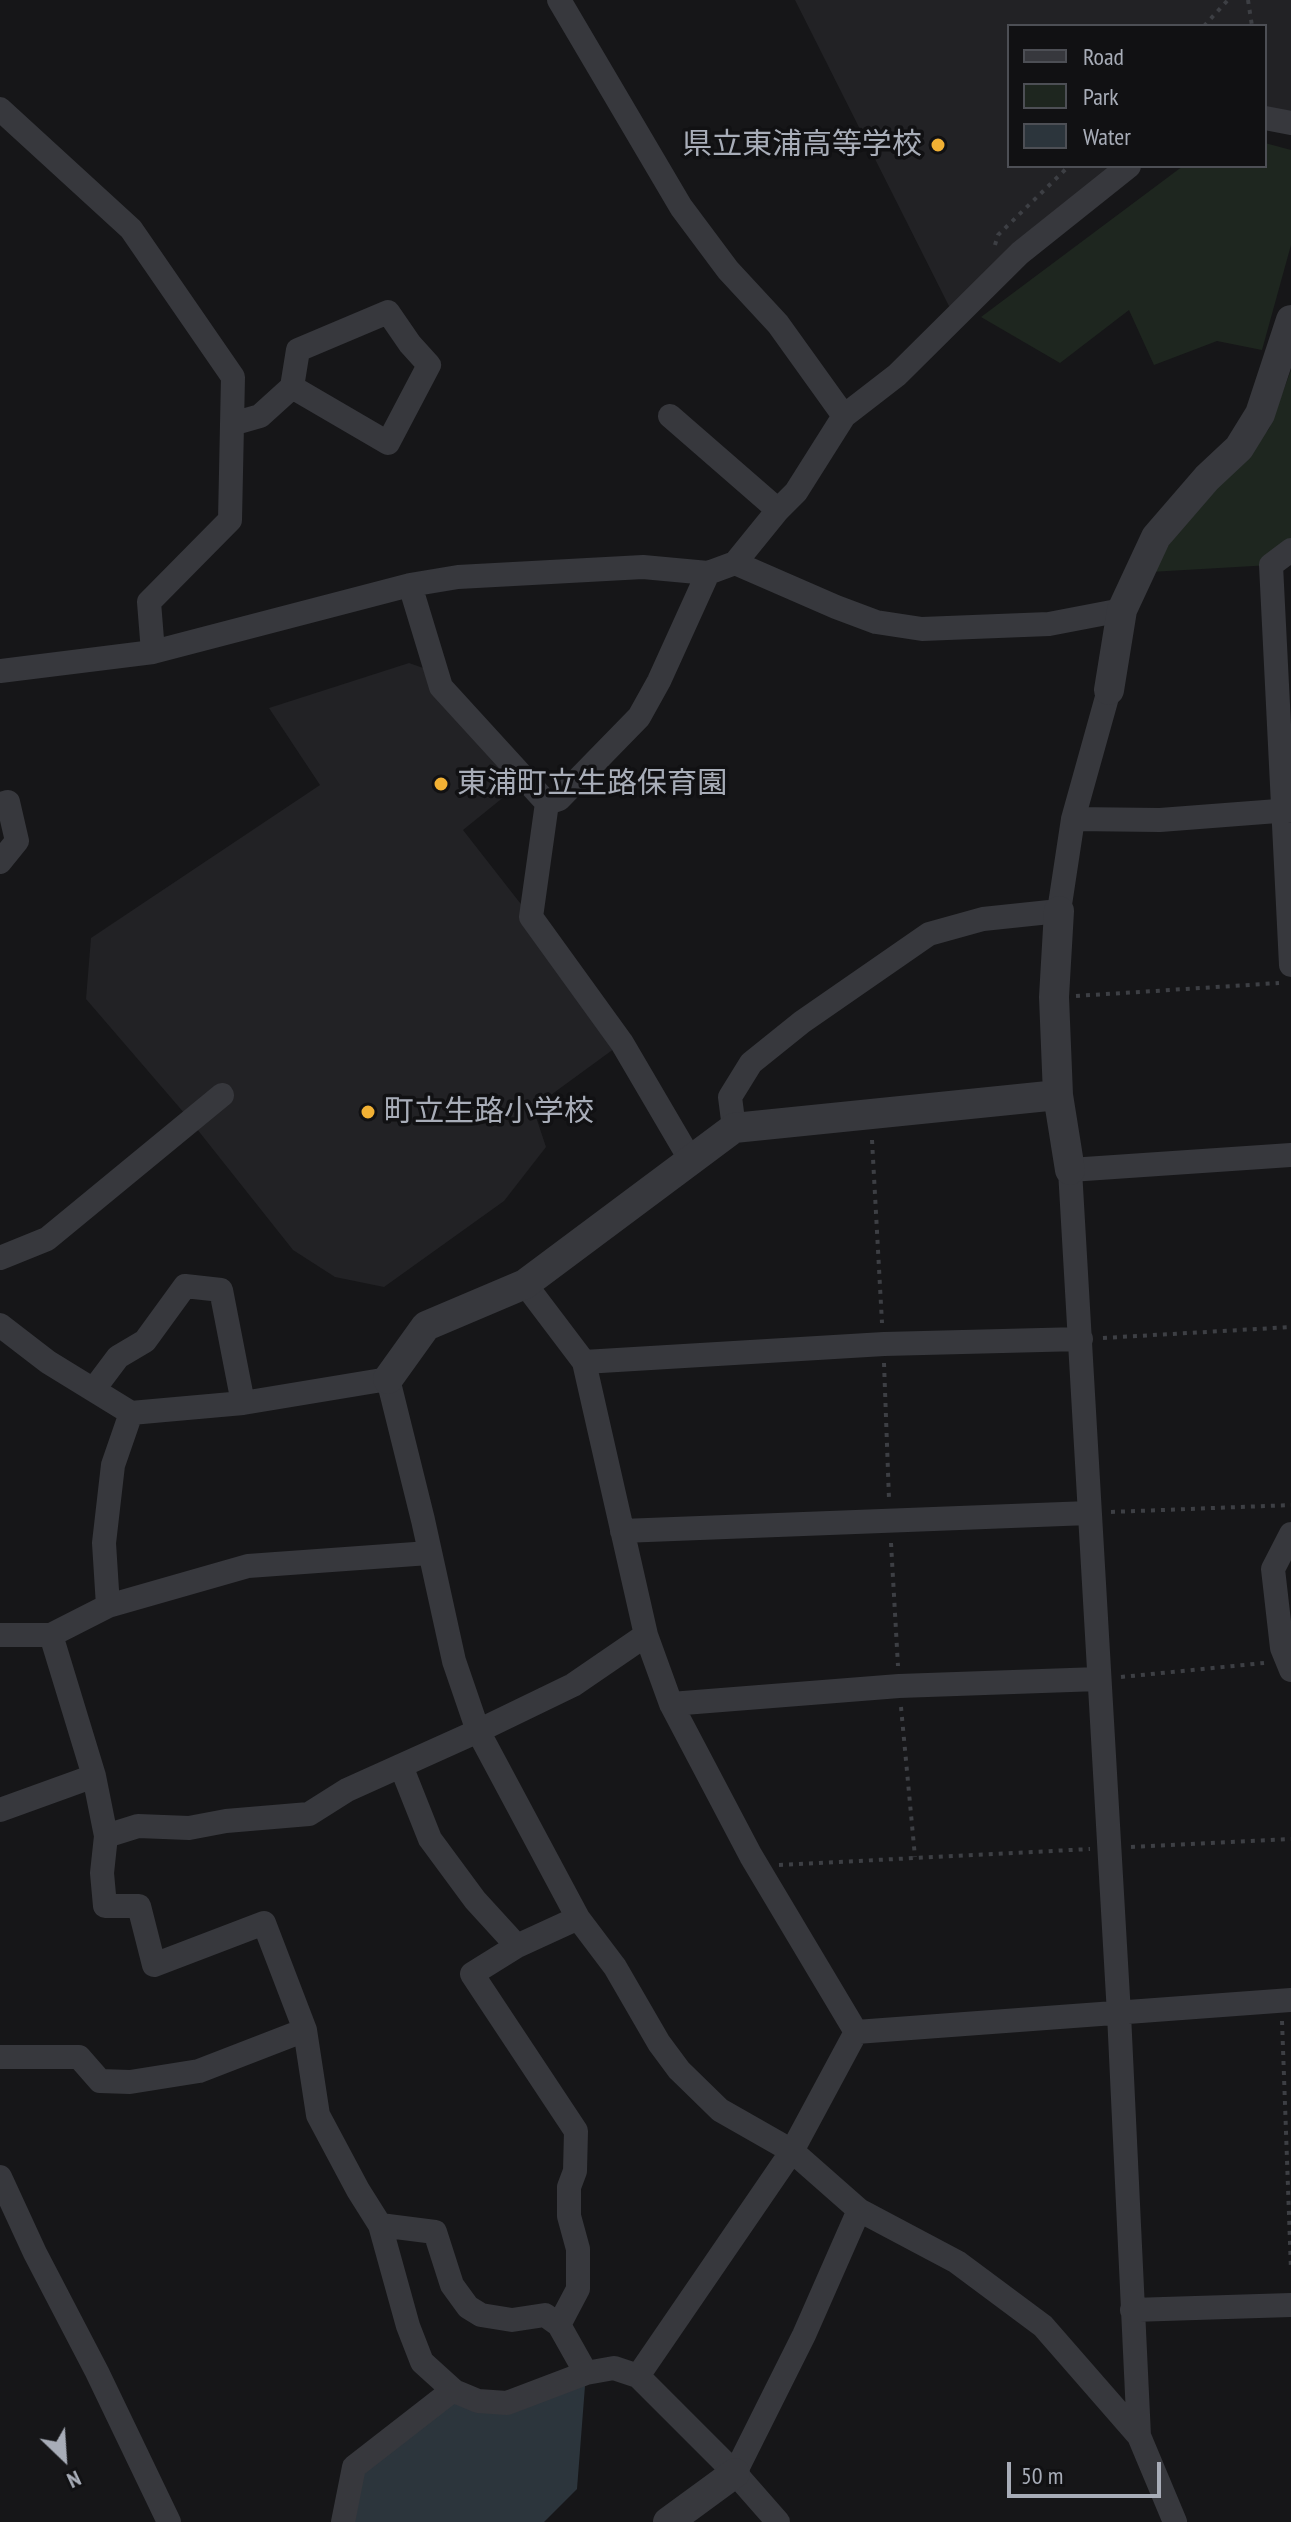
<!DOCTYPE html>
<meta charset="utf-8">
<style>
body{margin:0}
#map{position:relative;width:1291px;height:2522px;overflow:hidden;background:#161618;font-family:"PT Sans Narrow",sans-serif}
canvas{display:block}
.legend{position:absolute;left:1007px;top:24px;width:260px;height:144px;box-sizing:border-box;background:#111113;border:2px solid #4d4f55;margin:0;padding:10px 14px;list-style:none;font-size:24px;color:#a8adb8}
.legend li{display:flex;align-items:center;gap:16px;height:40px}
.legend b{width:40px;border:2px solid #4d4f55}
.north{position:absolute;left:24px;top:2418px;width:80px;height:80px;-webkit-text-stroke:6px #111113;paint-order:stroke;rotate:155deg;font-size:22px;font-weight:700;line-height:32px;text-align:center;color:#a8adb8}
.north::after{content:'';display:block;margin:auto;width:28px;height:36px;background:#a8adb8;clip-path:polygon(50% 0,100% 100%,50% 72%,0 100%)}
.scale{position:absolute;left:1007px;top:2462px;width:154px;height:36px;box-sizing:border-box;border:4px solid #a8adb8;border-top:0;padding-left:10px;font-size:24px;line-height:28px;white-space:nowrap;color:#a8adb8;-webkit-text-stroke:6px #111113;paint-order:stroke}
</style>
<div id="map">
<canvas width="1291" height="2522"></canvas>
<ul class="legend">
<li><b style="height:10px;background:#37383d"></b>Road</li>
<li><b style="height:22px;background:#1e261f"></b>Park</li>
<li><b style="height:22px;background:#2c353c"></b>Water</li>
</ul>
<div class="north">N</div>
<div class="scale">50 m</div>
</div>
<script>
const c = document.querySelector('canvas').getContext('2d');
c.lineJoin = 'round';
function paint(path, color) {
  c.fillStyle = color;
  c.fill(path, 'evenodd');
}
function toPath(rows) {
  const path = new Path2D();
  for (const r of rows) {
    path.moveTo(r[0], r[1]);
    for (let i = 2; i < r.length; i += 2) path.lineTo(r[i], r[i + 1]);
  }
  return path;
}
function strokePath(path, color, width, dash) {
  c.strokeStyle = color;
  c.lineWidth = width;
  c.lineCap = dash ? 'butt' : 'round';
  c.setLineDash(dash || []);
  c.stroke(path);
}
function drawText(font, color, halo, rows, align = 'center') {
  c.font = font + ' "PT Sans Narrow","Noto Sans JP",sans-serif';
  c.lineWidth = 7;
  c.setLineDash([]);
  c.textBaseline = 'middle';
  c.strokeStyle = halo;
  c.fillStyle = color;
  for (const [text, x, y, turn = 0] of rows) {
    c.save();
    c.translate(x, y);
    c.rotate((+turn || 0) * Math.PI / 180);
    c.textAlign = isNaN(turn) ? turn : align;
    if (halo) c.strokeText(text, 0, 0);
    c.fillText(text, 0, 0);
    c.restore();
  }
}
paint(toPath([
 [795,0,1291,0,1291,123,1265,118,1265,26,1009,26,1009,166,1129,166,955,318],
 [409,663,426,669,526,779,463,830,531,917,622,1043,533,1108,546,1147,504,1201,384,1287,335,1277,293,1250,185,1114,86,999,91,938,320,785,269,708]
]), '#222225');
paint(toPath([
 [1265,143,1291,150,1291,245,1262,350,1217,341,1154,365,1129,310,1060,363,981,317,1183,166,1265,166],
 [1291,370,1291,550,1271,565,1150,572,1206,491,1269,429]
]), '#1e261f');
paint(toPath([
 [586,2373,577,2489,544,2522,343,2522,354,2467,453,2390,477,2400]
]), '#2c353c');
strokePath(toPath([
 [1248,0,1252,26],
 [1204,26,1228,0],
 [995,245,998,235,1069,166],
 [1076,996,1279,983],
 [872,1140,882,1323],
 [1103,1338,1291,1327],
 [884,1363,889,1499],
 [1111,1512,1291,1505],
 [891,1543,898,1666],
 [1121,1677,1264,1663],
 [901,1707,915,1857],
 [1131,1847,1291,1839],
 [779,1865,1090,1849],
 [1282,2021,1291,2270]
]), '#3d3f44', 4, [4, 6]);
strokePath(toPath([
 [559,0,681,207,728,270,778,324,844,416],
 [0,109,131,229,233,377,230,520,149,602,153,652],
 [1265,118,1291,123],
 [670,416,778,510],
 [232,424,260,416,292,387,388,443,429,365,410,344,388,312,298,350,292,387],
 [1291,550,1271,565,1291,965],
 [735,563,836,607,876,622,922,629,1049,624,1122,610],
 [410,585,441,687,547,803,531,917,622,1043,690,1159],
 [0,671,153,652,410,585,458,577,643,567,708,573,735,563,778,510,796,492,844,416,897,375,1020,253,1129,166],
 [547,803,559,799,639,717,659,681,708,573],
 [0,804,8,802,17,841,0,862],
 [1073,819,1160,820,1291,810],
 [734,1128,730,1097,751,1063,802,1022,929,934,983,919,1059,911,1073,819,1109,690],
 [0,1258,47,1239,222,1095],
 [525,1284,584,1362,646,1635,671,1704,751,1856,856,2032],
 [0,1325,48,1362,131,1413,243,1403,388,1379,423,1520,454,1661,478,1731,578,1918,615,1967,659,2043,679,2070,720,2110,792,2151,859,2210,957,2262,1043,2326,1139,2436,1175,2522],
 [584,1362,884,1344,1081,1339],
 [94,1389,118,1357,145,1341,185,1286,221,1290,243,1403],
 [622,1531,1089,1513],
 [1291,1534,1273,1569,1282,1648,1291,1670],
 [108,1606,104,1543,113,1465,131,1413],
 [0,1635,51,1635,108,1606,248,1566,429,1553],
 [51,1635,94,1776,106,1836,102,1873,105,1906,139,1906,154,1965,264,1923,305,2030,318,2115,358,2190,380,2225,435,2232,452,2285,468,2307,481,2315,512,2320,545,2315,559,2325,586,2373,614,2368,638,2376,735,2473,778,2522],
 [671,1704,899,1686,1099,1679],
 [401,1766,430,1839,475,1900,517,1946,578,1918],
 [0,1810,94,1776],
 [106,1836,138,1826,189,1828,226,1821,309,1814,347,1790,478,1731,573,1685,646,1635],
 [517,1946,472,1974,576,2131,575,2171,569,2187,569,2216,578,2249,578,2289,559,2325],
 [856,2032,1291,2000],
 [0,2057,79,2057,100,2081,130,2082,199,2071,305,2030],
 [0,2177,35,2253,97,2372,169,2522],
 [380,2225,408,2326,422,2362,454,2391,478,2401,507,2403,586,2373],
 [1132,2310,1291,2305],
 [638,2376,792,2151,856,2032],
 [1139,2436,1119,2014,1070,1170,1291,1155],
 [735,2473,804,2335,859,2210],
 [343,2522,354,2467,453,2390]
]), '#37383d', 24);
strokePath(toPath([
 [1109,690,1122,610,1156,537,1207,478,1239,448,1260,414,1291,320],
 [1059,911,1054,997,1058,1095,1070,1170],
 [388,1379,426,1326,525,1284,734,1128,1058,1095],
 [668,2522,735,2473]
]), '#37383d', 30);
for (const [x, y, r, color] of [
 [938,145,8,"#f2b134"],
 [441,784,8,"#f2b134"],
 [368,1112,8,"#f2b134"]
]) {
  const dot = new Path2D();
  dot.arc(x, y, r, 0, 2 * Math.PI);
  c.fillStyle = color;
  c.fill(dot);
  strokePath(dot, '#111113', 3);
}
drawText('30px', '#a8adb8', '#111113', [
 ["県立東浦高等学校",922,145,"right"],
 ["東浦町立生路保育園",457,784],
 ["町立生路小学校",384,1112]
], 'left');
</script>
